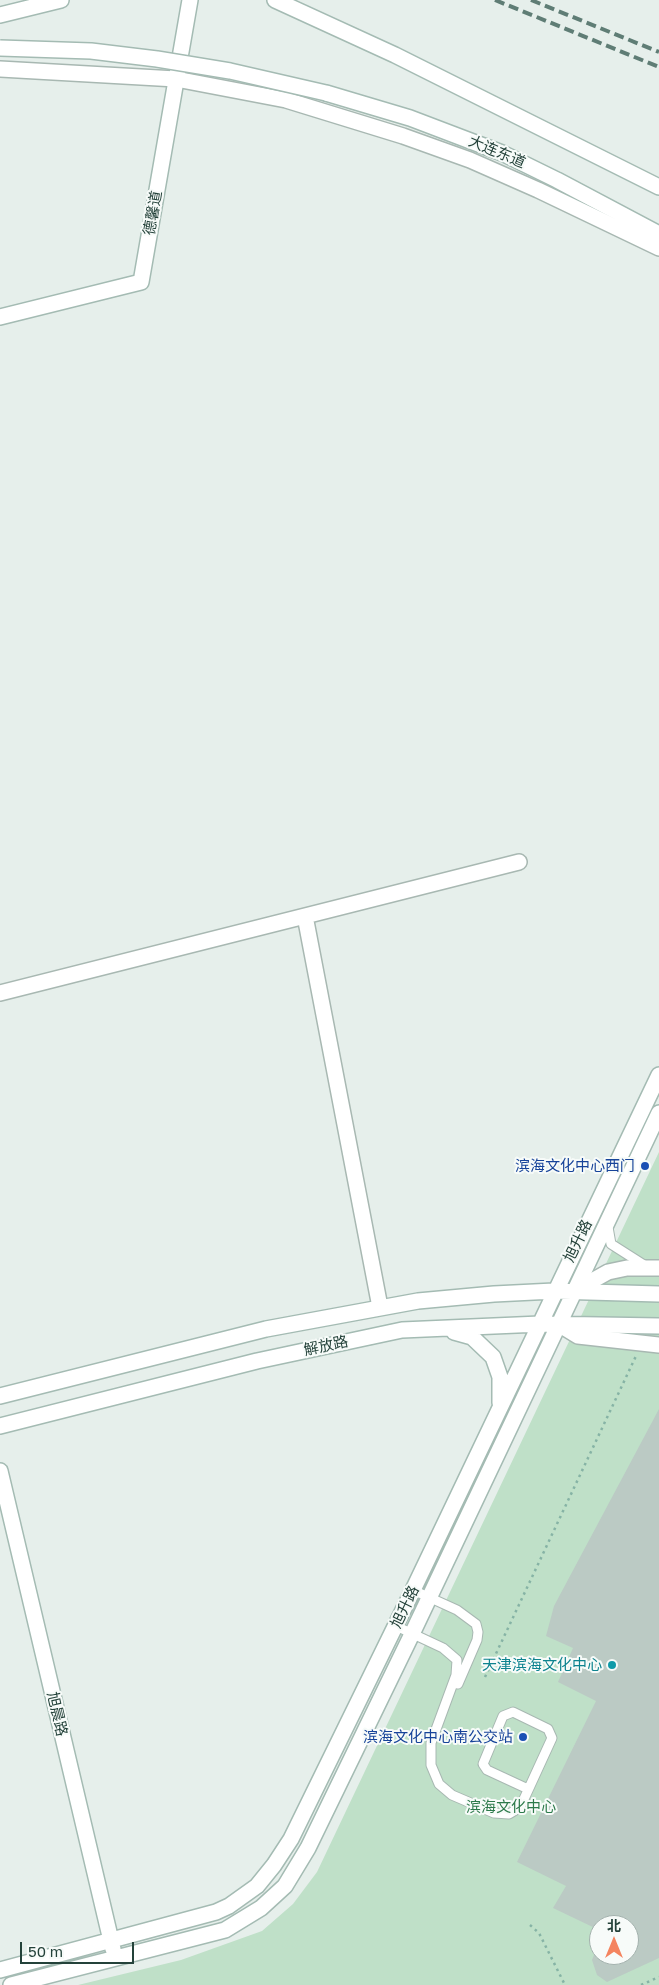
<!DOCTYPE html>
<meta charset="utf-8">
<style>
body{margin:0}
#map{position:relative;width:659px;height:1985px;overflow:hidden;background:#e6efeb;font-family:"Golos Text","Noto Sans SC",sans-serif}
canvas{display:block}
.north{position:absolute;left:589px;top:1915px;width:50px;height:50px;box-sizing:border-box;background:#f7fbf9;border:1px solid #a3b1ad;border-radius:50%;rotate:0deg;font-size:14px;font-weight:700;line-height:20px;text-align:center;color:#24423a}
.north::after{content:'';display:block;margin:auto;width:18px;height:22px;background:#f4845f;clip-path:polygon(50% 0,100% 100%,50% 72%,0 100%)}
.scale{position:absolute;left:20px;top:1942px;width:114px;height:22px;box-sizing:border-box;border:2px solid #24423a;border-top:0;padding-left:6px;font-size:15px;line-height:18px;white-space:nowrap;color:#24423a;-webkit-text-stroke:4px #f7fbf9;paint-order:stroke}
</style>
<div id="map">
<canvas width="659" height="1985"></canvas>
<div class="north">北</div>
<div class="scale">50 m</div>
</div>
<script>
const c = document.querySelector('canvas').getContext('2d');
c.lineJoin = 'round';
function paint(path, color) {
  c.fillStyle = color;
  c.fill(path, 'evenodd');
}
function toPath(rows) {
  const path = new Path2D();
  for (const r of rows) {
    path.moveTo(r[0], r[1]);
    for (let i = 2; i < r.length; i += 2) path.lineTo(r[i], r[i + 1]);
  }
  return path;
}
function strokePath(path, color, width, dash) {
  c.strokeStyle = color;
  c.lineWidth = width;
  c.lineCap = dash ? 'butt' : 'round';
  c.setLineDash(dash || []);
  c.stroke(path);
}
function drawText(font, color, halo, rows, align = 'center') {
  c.font = font + ' "Golos Text","Noto Sans SC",sans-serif';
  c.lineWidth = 4;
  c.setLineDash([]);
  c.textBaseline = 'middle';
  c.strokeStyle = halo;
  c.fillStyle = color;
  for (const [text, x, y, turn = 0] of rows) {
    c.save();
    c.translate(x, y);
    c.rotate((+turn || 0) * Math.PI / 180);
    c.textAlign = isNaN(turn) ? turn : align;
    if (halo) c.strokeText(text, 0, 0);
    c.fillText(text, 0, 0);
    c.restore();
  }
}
paint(toPath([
 [659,1152,659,1985,78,1985,181,1960,262,1931,293,1904,317,1872],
 [599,1925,629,1925,629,1955,599,1955]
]), '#bfe0c8');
paint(toPath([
 [659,1409,659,1958,607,1982,597,1975,592,1960,594,1955,629,1955,629,1925,599,1925,599,1930,553,1908,566,1886,517,1862,596,1701,558,1682,573,1648,546,1636,554,1606]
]), '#bbcac4');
const lane = toPath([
 [608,1227,611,1244,644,1265],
 [413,1590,457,1610,476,1624,478,1632,477,1640,458,1684],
 [396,1626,443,1648,457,1660,456,1675,431,1743,431,1765,439,1784,452,1795,494,1813,509,1814,519,1808,524,1799,552,1738,548,1729,513,1712,503,1716,483,1764,487,1770,528,1789]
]);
const street = toPath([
 [0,69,176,79,286,100,403,136,470,160,538,190,659,248],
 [305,916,380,1307],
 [0,993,519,862],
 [574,1291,608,1272,627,1268,659,1268],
 [560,1325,578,1336,659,1345]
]);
const secondary = toPath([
 [275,0,395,55,659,187],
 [0,15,61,0],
 [326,93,410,118,502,153,557,180,659,234],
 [0,317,141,282,190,0],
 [454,1332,472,1337,493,1357,500,1377,500,1403],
 [0,1396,266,1329,418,1301,494,1294,554,1291,659,1294],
 [0,1426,257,1361,402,1330,540,1324,659,1326],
 [0,1471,113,1949],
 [0,1970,216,1912,229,1906,257,1886,274,1865,291,1839,413,1590,659,1075],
 [11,1985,225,1930,261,1908,285,1886,308,1848,412,1634,659,1113]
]);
strokePath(lane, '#a8b8b2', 11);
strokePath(street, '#a8b8b2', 18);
strokePath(secondary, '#a4bbb3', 18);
strokePath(toPath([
 [485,1677,636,1356],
 [530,1925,539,1933,565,1985],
 [641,1985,659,1977]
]), '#86b3a5', 2.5, [2.5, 4]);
strokePath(lane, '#fff', 9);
strokePath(street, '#fff', 15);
strokePath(secondary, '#fff', 15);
strokePath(toPath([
 [495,0,659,67],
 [531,0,659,52]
]), '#5f7d75', 4, [10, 5]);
const secondaryBridge = toPath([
 [0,48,91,51,157,59,230,71,326,93]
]);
strokePath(secondaryBridge, '#a4bbb3', 18, []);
strokePath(secondaryBridge, '#fff', 15);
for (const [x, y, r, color] of [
 [645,1166,5,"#1a4fb4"],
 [612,1665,5,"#0f9aa8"],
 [523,1737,5,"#1a4fb4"]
]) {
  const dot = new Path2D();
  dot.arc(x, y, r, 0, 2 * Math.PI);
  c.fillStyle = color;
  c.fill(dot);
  strokePath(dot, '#f7fbf9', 2);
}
drawText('15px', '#24423a', '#f7fbf9', [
 ["大连东道",497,152,23],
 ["德馨道",153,213,-80],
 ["旭升路",578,1241,-64],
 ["解放路",326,1346,-12],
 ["旭升路",405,1607,-64],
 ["旭晨路",57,1714,77]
]);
drawText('15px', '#164399', '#f7fbf9', [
 ["滨海文化中心西门",635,1166],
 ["滨海文化中心南公交站",513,1737]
], 'right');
drawText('15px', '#0d838f', '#f7fbf9', [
 ["天津滨海文化中心",602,1665]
], 'right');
drawText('15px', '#2d7a4b', '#f7fbf9', [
 ["滨海文化中心",511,1807]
]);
</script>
